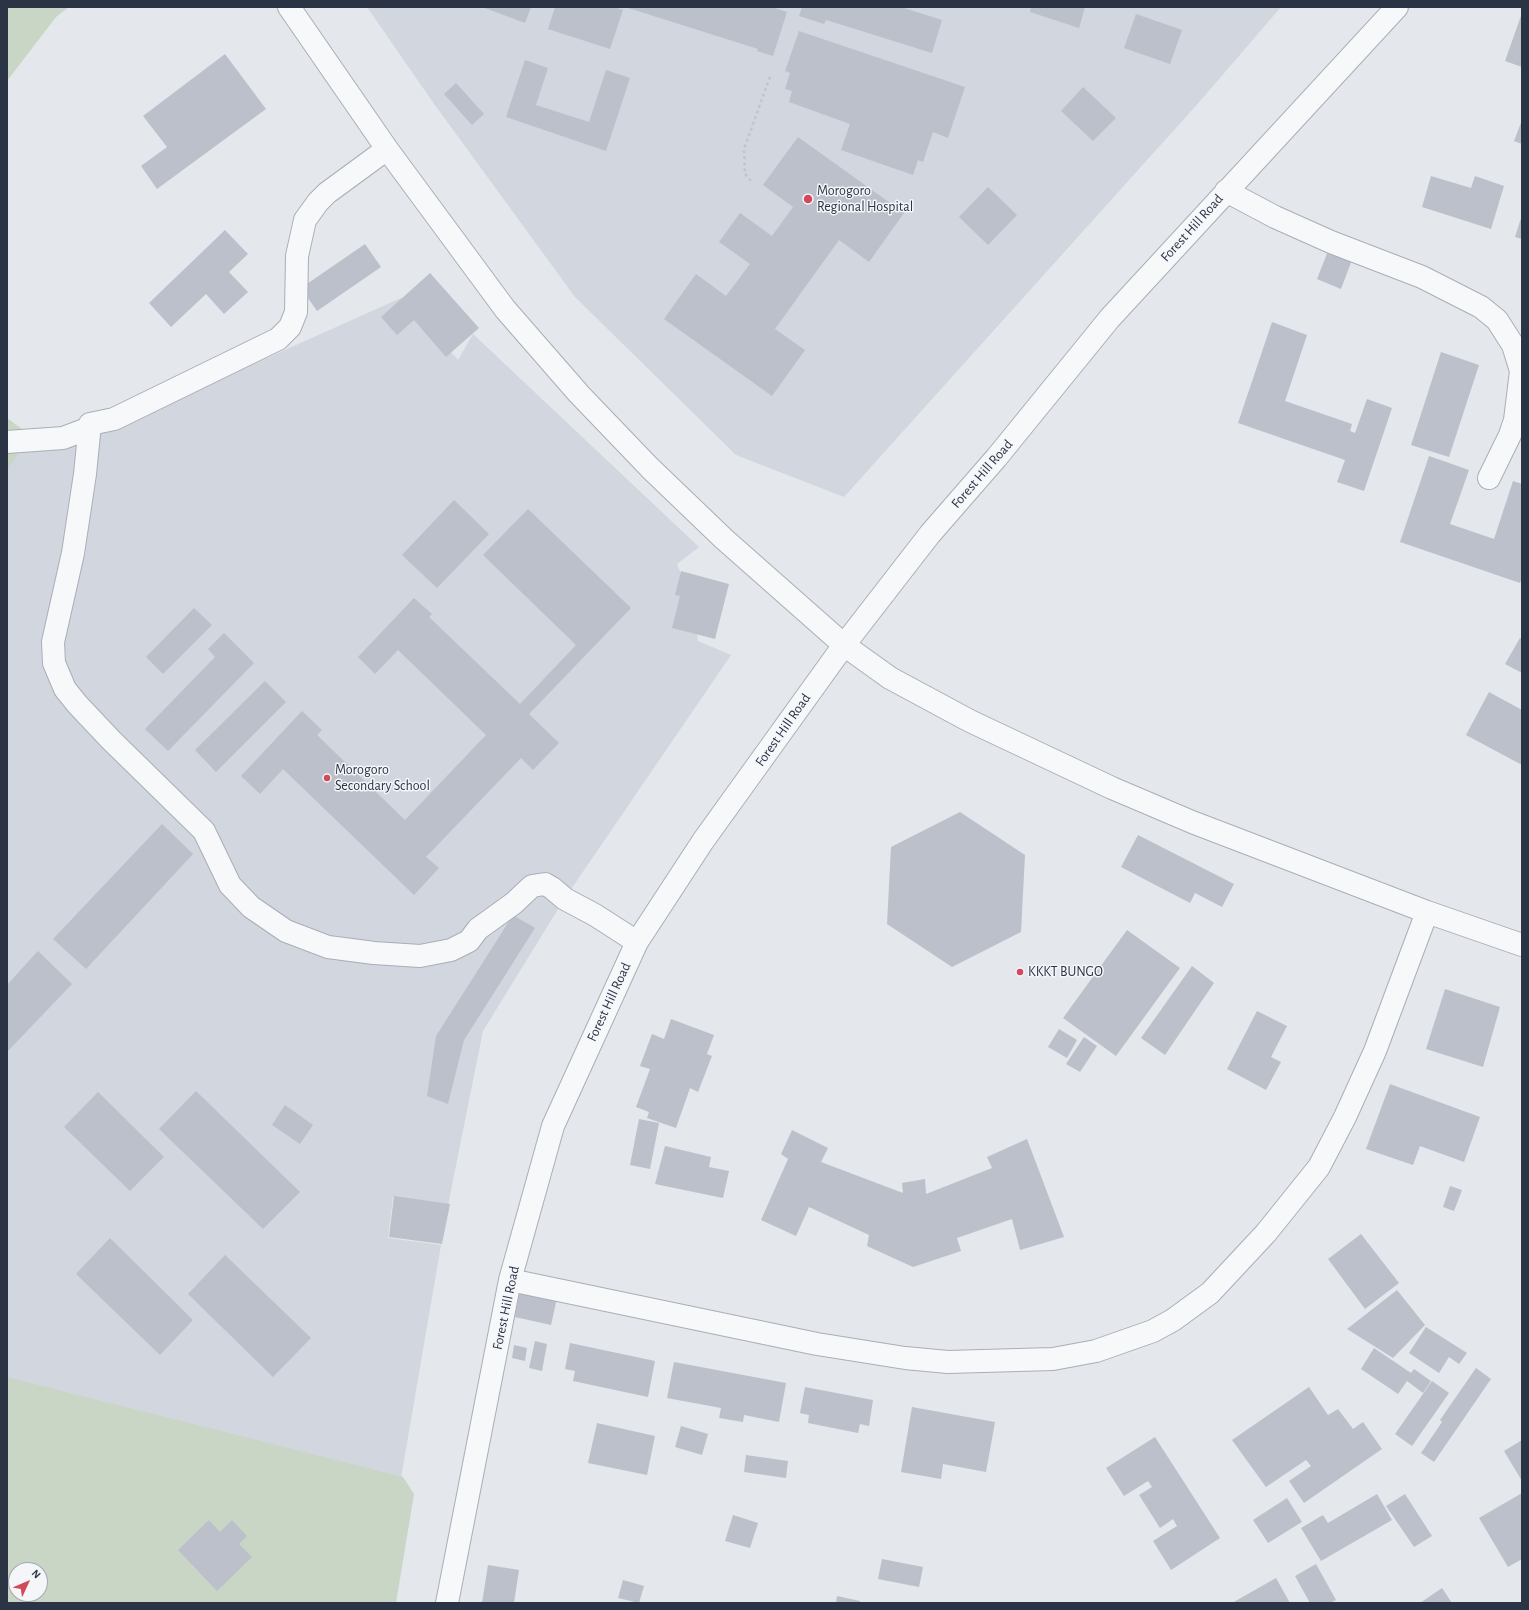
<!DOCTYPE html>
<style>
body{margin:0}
#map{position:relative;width:1529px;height:1610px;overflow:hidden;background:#e4e7ec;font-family:"Alegreya Sans",sans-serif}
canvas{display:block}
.frame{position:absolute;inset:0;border:8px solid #2b3445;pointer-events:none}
.north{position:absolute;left:8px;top:1562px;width:40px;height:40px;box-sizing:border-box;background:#f4f6f9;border:1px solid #a4a8b1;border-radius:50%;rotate:46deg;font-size:11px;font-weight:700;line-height:16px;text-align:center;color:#2b3445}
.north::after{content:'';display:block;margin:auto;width:14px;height:18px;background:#d1495b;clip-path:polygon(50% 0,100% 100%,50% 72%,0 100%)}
</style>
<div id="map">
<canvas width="1529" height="1610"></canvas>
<div class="frame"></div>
<div class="north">N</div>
</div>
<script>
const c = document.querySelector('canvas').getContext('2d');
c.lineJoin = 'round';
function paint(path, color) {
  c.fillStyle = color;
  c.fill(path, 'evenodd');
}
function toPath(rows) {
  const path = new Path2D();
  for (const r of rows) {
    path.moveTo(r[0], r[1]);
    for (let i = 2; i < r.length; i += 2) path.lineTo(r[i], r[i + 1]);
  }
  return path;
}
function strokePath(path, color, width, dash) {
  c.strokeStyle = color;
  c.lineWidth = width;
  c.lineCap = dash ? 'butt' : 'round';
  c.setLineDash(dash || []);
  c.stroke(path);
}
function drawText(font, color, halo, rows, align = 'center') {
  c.font = font + ' "Alegreya Sans",sans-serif';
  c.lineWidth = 3;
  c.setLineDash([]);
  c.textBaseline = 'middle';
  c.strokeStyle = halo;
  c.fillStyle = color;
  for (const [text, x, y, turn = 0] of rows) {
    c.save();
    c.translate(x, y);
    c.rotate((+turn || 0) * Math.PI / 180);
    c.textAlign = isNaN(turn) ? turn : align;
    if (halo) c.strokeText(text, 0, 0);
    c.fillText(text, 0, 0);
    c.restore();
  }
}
paint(toPath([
 [367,7,1281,7,1201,100,844,497,736,455,575,297,432,101],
 [401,298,458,360,473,334,699,547,677,564,693,605,698,641,731,655,563,901,483,1031,448,1205,393,1197,388,1238,441,1245,401,1478,7,1379,7,468,29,437,151,410]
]), '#d2d6de');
paint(toPath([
 [7,7,69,7,56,17,7,81],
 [7,418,31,436,7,470],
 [7,1377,403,1477,414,1494,396,1603,7,1603],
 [16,1570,40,1570,40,1594,16,1594]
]), '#c9d6c5');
paint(toPath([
 [482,7,531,7,525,23],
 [555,7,614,7,623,10,610,49,548,29],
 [625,7,772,7,787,12,773,56,757,51,758,49],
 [802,7,901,7,942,20,932,53,826,20,824,24,799,16],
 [1031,7,1085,7,1079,28,1030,12],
 [1522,13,1522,67,1505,61],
 [1136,14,1182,30,1170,64,1124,48],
 [799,31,965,87,948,138,933,132,923,162,918,160,913,175,841,150,850,124,789,102,792,91,785,89,790,73,785,71],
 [225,54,266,109,157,189,141,166,167,147,143,116],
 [525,60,548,68,536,105,589,122,606,70,630,78,606,151,506,117],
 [456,83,484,114,472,125,444,94],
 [1083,87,1116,118,1093,141,1061,111],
 [1522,120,1522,144,1514,141],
 [798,137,904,213,869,262,839,240,775,329,805,350,772,396,664,319,696,274,726,296,750,264,719,242,740,213,772,236,793,207,763,185],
 [1431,176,1471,188,1475,176,1504,186,1491,229,1422,207],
 [988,187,1017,215,988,245,959,217],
 [1522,215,1522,239,1515,237],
 [225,230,248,254,229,272,248,292,224,314,206,294,171,327,149,303],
 [365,244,381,267,317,311,301,288],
 [1328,251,1352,260,1341,289,1317,279],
 [430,273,479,328,446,357,414,320,397,335,381,317],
 [1272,322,1307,335,1285,401,1352,424,1350,431,1355,433,1367,399,1392,408,1364,491,1337,482,1345,460,1238,423],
 [1441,352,1479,365,1449,457,1411,445],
 [1429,456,1469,470,1450,524,1494,539,1513,481,1522,484,1522,578,1520,583,1400,542],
 [454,500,489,534,437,588,402,555],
 [528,509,631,608,529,714,559,743,533,770,521,758,426,857,439,868,414,895,283,769,260,794,241,776,302,711,322,730,317,735,405,820,486,735,398,650,375,674,358,657,414,598,432,614,429,617,520,704,576,645,483,555],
 [681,571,729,584,715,639,672,628,680,596,675,595],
 [194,608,212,625,163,674,146,657],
 [224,633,254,663,168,751,145,729,215,657,208,649],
 [1520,638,1522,639,1522,673,1505,664],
 [265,681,286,702,216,772,195,750],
 [1489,692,1522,710,1522,765,1466,735],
 [960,812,1025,855,1021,932,952,967,887,924,891,847],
 [162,824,193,854,86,969,53,939],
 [1138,835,1234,884,1222,907,1195,893,1190,903,1121,867],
 [513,915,535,928,464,1040,448,1104,427,1096,436,1036],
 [1127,930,1180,968,1116,1056,1063,1018],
 [38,951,72,984,7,1052,7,985],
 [1192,966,1214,983,1165,1055,1141,1038],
 [1445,989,1500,1007,1483,1067,1426,1049],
 [1257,1011,1287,1026,1271,1057,1281,1062,1266,1090,1227,1069],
 [671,1019,714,1035,707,1054,712,1056,698,1092,690,1088,676,1128,647,1118,649,1112,636,1107,650,1069,640,1066,652,1034,664,1039],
 [1059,1029,1077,1040,1067,1058,1048,1047],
 [1084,1037,1097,1046,1080,1072,1066,1064],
 [1390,1084,1480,1117,1464,1162,1420,1146,1413,1165,1366,1149],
 [196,1091,300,1192,263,1229,159,1129],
 [98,1092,164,1157,130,1191,64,1127],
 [285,1105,313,1125,300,1144,272,1125],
 [639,1119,659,1123,650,1169,630,1165],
 [792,1130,828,1148,821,1162,903,1193,902,1183,925,1179,926,1194,992,1168,987,1157,1027,1139,1064,1237,1020,1250,1012,1219,957,1238,961,1251,913,1267,867,1246,869,1235,809,1207,796,1236,761,1220,788,1159,781,1154],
 [665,1146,711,1157,709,1167,729,1171,723,1198,655,1184],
 [1450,1186,1462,1190,1454,1211,1443,1207],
 [394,1196,450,1204,442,1244,389,1237],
 [1361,1234,1399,1283,1365,1309,1328,1259],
 [110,1238,193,1320,160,1355,76,1274],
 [225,1255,311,1338,273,1377,188,1294],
 [520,1290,557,1298,551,1325,515,1317],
 [1397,1290,1425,1325,1393,1358,1347,1329],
 [1426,1327,1467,1353,1459,1364,1449,1357,1439,1373,1409,1353],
 [535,1341,547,1344,542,1371,529,1368],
 [570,1343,655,1361,648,1397,573,1381,575,1371,565,1369],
 [514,1345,527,1348,525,1361,512,1358],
 [1374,1348,1411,1373,1414,1369,1431,1381,1423,1393,1407,1381,1398,1394,1361,1369],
 [674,1362,786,1383,779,1422,744,1415,743,1422,719,1418,721,1408,667,1398],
 [1476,1368,1491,1379,1434,1462,1421,1453,1442,1422,1440,1420],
 [1432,1381,1449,1393,1412,1446,1395,1434],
 [805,1387,873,1400,869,1426,860,1424,858,1433,808,1423,809,1415,800,1413],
 [1309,1387,1328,1415,1338,1409,1353,1429,1363,1422,1382,1449,1304,1503,1289,1481,1311,1466,1306,1460,1266,1487,1232,1440],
 [912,1407,995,1422,986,1472,943,1464,941,1479,901,1472],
 [597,1423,655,1436,647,1475,588,1463],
 [681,1426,708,1434,702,1455,675,1447],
 [1155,1437,1220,1538,1171,1570,1153,1541,1177,1526,1173,1519,1160,1528,1139,1495,1152,1487,1148,1481,1124,1496,1106,1468],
 [1522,1440,1522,1481,1504,1451],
 [746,1455,788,1461,786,1478,744,1472],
 [1522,1493,1522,1559,1508,1567,1479,1518],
 [1377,1494,1392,1520,1321,1561,1301,1528,1323,1515,1328,1523],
 [1405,1494,1432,1536,1414,1547,1386,1506],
 [1287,1498,1302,1522,1268,1543,1253,1520],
 [733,1515,758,1523,750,1548,725,1541],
 [209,1520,220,1532,232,1520,247,1536,239,1544,252,1557,217,1591,178,1550],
 [882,1559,923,1567,919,1587,878,1579],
 [1316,1564,1336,1600,1330,1603,1310,1603,1295,1576],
 [488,1565,519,1570,514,1603,482,1603],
 [1276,1578,1290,1603,1232,1603],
 [623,1580,644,1586,639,1603,618,1598],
 [1442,1588,1452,1603,1420,1603],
 [837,1596,860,1601,860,1603,836,1603]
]), '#bbc0ca');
const minor = toPath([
 [289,7,387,149,505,309,579,394,650,468,724,539,844,645,890,678,970,721,1112,788,1192,822,1427,912,1522,945],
 [1226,191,1275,217,1331,242,1422,277,1481,307,1497,320,1513,345,1521,371,1515,420,1510,435,1489,478],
 [90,424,85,474,73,553,53,642,54,663,65,689,77,704,111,740,204,831,230,885,251,907,286,931,328,947,374,953,420,956,451,950,469,941,478,929,514,903,532,886,545,884,552,888,565,899,595,915,637,942],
 [7,442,63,438,87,429,90,424,114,419,278,339,290,327,296,312,297,256,305,220,318,202,327,193,387,149],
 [510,1280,817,1344,905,1358,948,1362,1053,1359,1096,1351,1153,1331,1173,1320,1210,1293,1266,1233,1319,1167,1345,1117,1375,1051,1427,912],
 [447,1603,510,1280,553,1126,637,942,703,841,844,645,930,534,997,457,1110,318,1397,7]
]);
strokePath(minor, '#a9aeb7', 24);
strokePath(toPath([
 [751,181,745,174,744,149,771,74]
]), '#c2c5cb', 2.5, [3, 3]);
strokePath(minor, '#f7f8fa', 22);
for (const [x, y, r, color] of [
 [808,199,5,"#d1495b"],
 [327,778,4,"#d1495b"],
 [1020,972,4,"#d1495b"]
]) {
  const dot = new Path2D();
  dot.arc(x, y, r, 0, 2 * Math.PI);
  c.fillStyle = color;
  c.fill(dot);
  strokePath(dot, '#f4f6f9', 1.5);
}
drawText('14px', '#2b3445', '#f4f6f9', [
 ["Morogoro",817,191],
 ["Regional Hospital",817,207],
 ["Morogoro",335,770],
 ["Secondary School",335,786],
 ["KKKT BUNGO",1028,972]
], 'left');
drawText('14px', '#2b3445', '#f4f6f9', [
 ["Forest Hill Road",1192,228,-48],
 ["Forest Hill Road",982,474,-49],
 ["Forest Hill Road",783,730,-55],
 ["Forest Hill Road",609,1002,-65],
 ["Forest Hill Road",506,1308,-78]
]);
</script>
